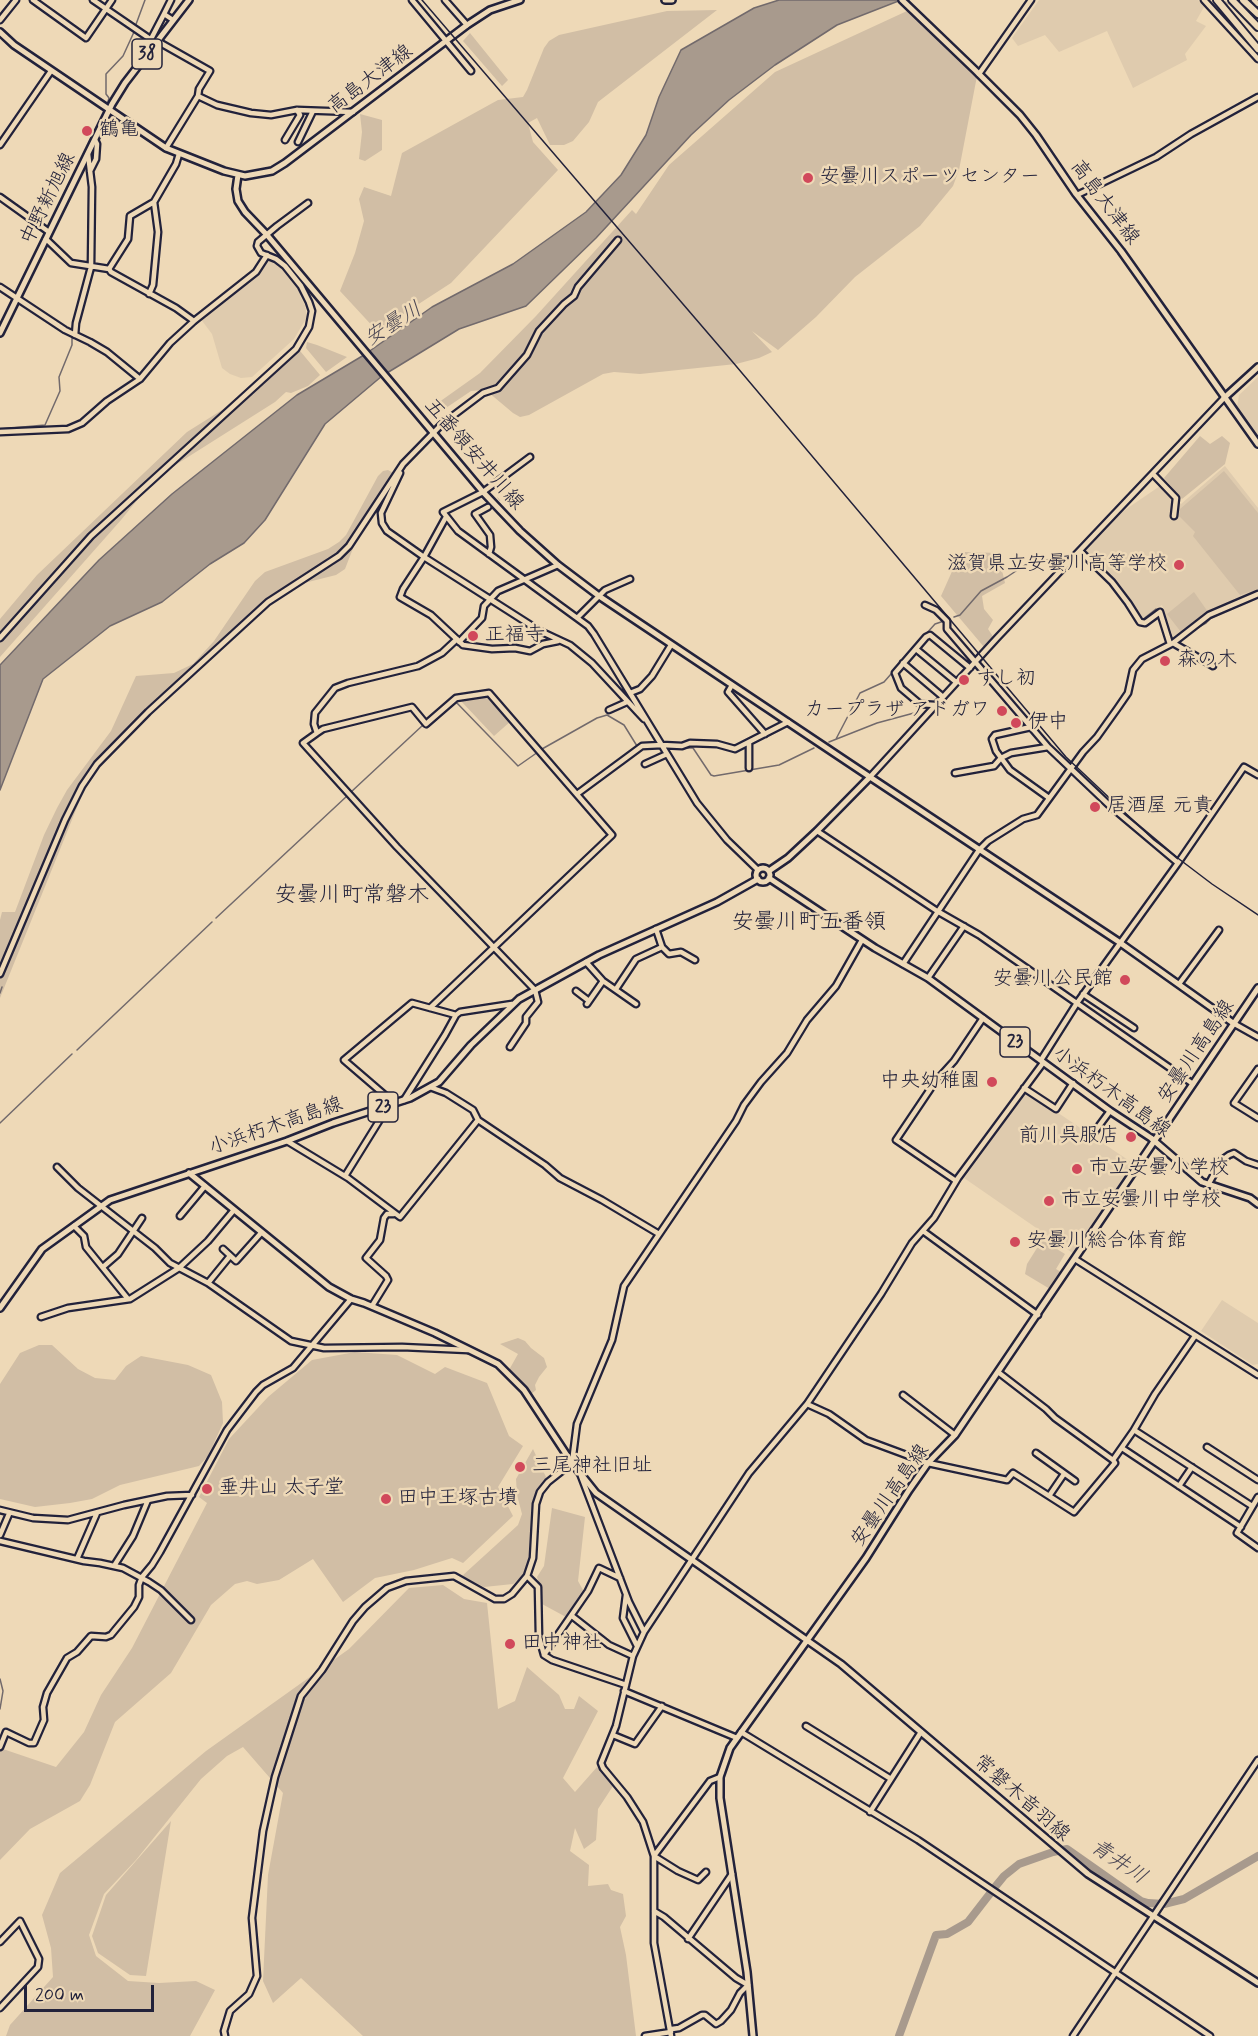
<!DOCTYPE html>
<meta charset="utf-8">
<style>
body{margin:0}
#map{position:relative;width:1258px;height:2036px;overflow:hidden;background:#eed9b7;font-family:Mynerve,sans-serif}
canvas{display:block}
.scale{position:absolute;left:24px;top:1985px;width:130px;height:27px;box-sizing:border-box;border:3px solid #22223b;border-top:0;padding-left:8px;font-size:18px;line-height:21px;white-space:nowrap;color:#22223b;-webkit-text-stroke:4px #eed9b7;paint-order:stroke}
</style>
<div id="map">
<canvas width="1258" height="2036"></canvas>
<div class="scale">200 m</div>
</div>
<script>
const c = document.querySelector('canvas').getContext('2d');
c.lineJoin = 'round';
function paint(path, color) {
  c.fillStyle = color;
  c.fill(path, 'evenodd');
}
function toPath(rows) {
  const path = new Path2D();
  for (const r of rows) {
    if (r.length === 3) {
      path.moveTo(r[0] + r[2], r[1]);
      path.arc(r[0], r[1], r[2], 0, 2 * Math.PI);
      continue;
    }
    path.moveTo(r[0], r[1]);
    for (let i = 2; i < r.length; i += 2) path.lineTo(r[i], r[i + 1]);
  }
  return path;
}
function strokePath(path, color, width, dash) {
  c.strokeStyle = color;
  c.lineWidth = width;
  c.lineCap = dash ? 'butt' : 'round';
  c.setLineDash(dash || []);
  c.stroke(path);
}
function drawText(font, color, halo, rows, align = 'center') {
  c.font = font + ' Mynerve,"Klee One",sans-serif';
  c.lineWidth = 5;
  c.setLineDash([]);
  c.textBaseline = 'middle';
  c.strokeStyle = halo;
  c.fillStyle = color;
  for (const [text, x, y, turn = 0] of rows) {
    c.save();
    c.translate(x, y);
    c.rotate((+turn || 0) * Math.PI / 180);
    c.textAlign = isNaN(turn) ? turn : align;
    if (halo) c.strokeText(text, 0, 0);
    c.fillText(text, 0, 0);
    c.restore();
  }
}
paint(toPath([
 [1039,0,1198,0,1204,7,1196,21,1206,26,1185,54,1187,60,1133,88,1107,31,1059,52,1045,35,1018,46,1012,38],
 [269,258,280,265,302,292,300,296,305,305,307,317,294,339,252,377,241,378,230,374,222,368,212,334,200,318],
 [1258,377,1258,435,1237,407,1239,395],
 [1225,466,1258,508,1258,592,1210,613,1184,632,1173,637,1162,605,1143,618,1120,585,1085,550,1119,514,1160,486,1181,504],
 [1027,1092,1134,1164,1074,1254,964,1178],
 [1222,1300,1258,1323,1258,1364,1253,1365,1201,1331]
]), '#dfcbae');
paint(toPath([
 [717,10,598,102,589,122,573,141,564,145,550,145,537,118,528,123,533,142,558,170,451,283,377,331,340,291,355,253,364,221,359,199,364,187,391,196,402,153,498,100,523,97,527,90,544,48,549,41,559,35,667,11],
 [907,11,977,76,959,170,953,186,920,226,855,277,816,317,778,350,752,331,772,352,759,358,736,364,640,374,614,372,603,374,529,415,520,417,513,413,488,392,483,390,471,391,440,412,435,405,480,373,536,316,632,210,636,214,669,165,775,72],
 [470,33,508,80,502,86,463,41],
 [360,114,382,120,382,150,365,161,359,159,362,132],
 [307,342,317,345,347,357,326,372,306,348],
 [296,346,320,375,308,386,291,393,286,392,275,402,169,469,147,488,121,520,0,657,0,619,37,575,187,432,222,410],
 [1200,436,1210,444,1222,436,1230,443,1225,464,1182,499,1164,478],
 [388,470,395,474,395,479,357,538,345,569,336,575,292,586,282,592,167,694,105,759,86,785,0,998,0,920,2,912,15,912,44,835,57,808,67,790,111,731,136,676,174,673,193,664,214,641,255,581,265,572,328,549,339,542,346,535,378,476,383,471],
 [1224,471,1258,513,1258,589,1240,595,1193,536,1195,532,1179,516,1180,509],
 [965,552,998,553,1005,583,982,596,984,609,993,620,988,629,994,638,984,647,941,596,954,567,963,557],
 [1194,592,1208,612,1181,632,1167,614],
 [488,695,511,721,494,736,461,701],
 [1042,1240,1065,1254,1056,1269,1061,1272,1050,1289,1025,1274,1027,1264],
 [518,1338,525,1341,531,1348,544,1358,547,1367,539,1377,535,1385,536,1390,530,1395,509,1370,518,1354,500,1344],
 [39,1345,52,1345,78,1369,95,1378,115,1380,126,1366,141,1356,188,1365,211,1375,222,1402,223,1423,208,1456,199,1466,120,1485,92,1499,70,1503,35,1507,0,1499,0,1384,20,1353],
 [355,1352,397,1355,435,1374,445,1367,487,1383,509,1436,523,1446,498,1487,513,1516,463,1563,452,1558,414,1570,375,1578,343,1602,313,1559,279,1580,257,1584,247,1581,235,1584,211,1605,171,1673,115,1722,90,1785,80,1801,30,1829,0,1860,0,1748,56,1767,84,1732,101,1695,132,1648,207,1503,199,1497,229,1439,268,1397,312,1360],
 [533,1449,546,1477,535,1498,533,1523,535,1552,529,1570,513,1584,484,1587,462,1576,518,1525,522,1514,517,1495,516,1479],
 [552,1508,585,1517,578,1581,583,1590,566,1617,542,1604,540,1586,537,1577,544,1566],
 [443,1585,464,1599,487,1603,498,1709,515,1701,527,1667,559,1695,565,1709,574,1709,579,1696,598,1711,563,1778,575,1792,597,1767,613,1786,598,1809,596,1840,584,1849,575,1828,570,1851,589,1865,588,1886,608,1884,611,1890,623,1894,626,1916,620,1927,626,1955,636,2036,363,2036,301,1978,273,2003,263,1981,268,1875,283,1793,243,1747,227,1756,201,1779,136,1860,104,1894,89,1935,96,1956,128,1981,159,1983,196,1981,215,1990,190,2036,6,2036,10,2025,53,1977,51,1948,42,1915,60,1873,206,1751,349,1649,409,1588],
 [171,1821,146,1976,130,1975,98,1953,92,1936,106,1895]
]), '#d1bea5');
const water = toPath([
 [779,0,901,0,837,25,775,65,729,100,691,135,596,238,526,306,459,329,382,376,325,424,265,520,244,543,210,564,162,602,110,626,43,679,0,790,0,665,99,560,172,494,297,395,364,355,432,307,513,264,586,212,621,175,646,135,659,97,681,50,754,8,779,0]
]);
paint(water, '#a89a8d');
strokePath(water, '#726a6c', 1.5);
strokePath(toPath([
 [135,27,145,0],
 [107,105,109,98,106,94,106,74,123,56,134,32],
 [89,247,90,183],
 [0,429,45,425,60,391,59,377,72,345,72,337],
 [1090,556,1106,573],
 [1041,561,1072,555],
 [1115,583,1142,620,1156,609],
 [954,617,960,615,981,591,1007,577,1025,565,1035,562],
 [1165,621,1172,638],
 [1195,629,1206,623,1211,618,1227,610],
 [926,634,935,624,944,621],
 [836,739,860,693,884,682,913,649],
 [829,742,877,723,914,713],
 [682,748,693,748,711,775,714,776,779,765,814,748],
 [542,749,597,718,607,715,624,725,637,746],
 [351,792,423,725,427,728,456,702,518,766,538,752],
 [216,918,347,796],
 [0,993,2,987],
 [77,1050,212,922],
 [0,1123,72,1054],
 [0,1679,3,1691,0,1709]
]), '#726a6c', 1.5);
strokePath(toPath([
 [995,1887,1004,1876,1019,1864,1053,1852,1067,1849,1141,1901,1148,1903,1164,1904,1184,1899,1258,1856],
 [899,2036,936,1935,947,1934,968,1922,992,1891]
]), '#a89a8d', 8);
strokePath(toPath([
 [1219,10,1230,0],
 [488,507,499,499]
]), '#c5b49e', 4.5, [4.5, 2]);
const minor = toPath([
 [33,0,86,38,112,0],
 [93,0,156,43],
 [171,0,164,14,173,20],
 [412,0,471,71],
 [445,0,467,25],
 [1204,0,1258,59],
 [1254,0,1258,4],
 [0,20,16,0],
 [151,39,164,14],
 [157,41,210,71,199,89,198,96,166,148],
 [979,74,1031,0],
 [198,96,217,105,251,113,271,115,297,110,353,112],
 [285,140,300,115,297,110],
 [298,142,313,111],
 [0,145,51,71],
 [90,171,96,159,97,144,95,140],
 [1077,195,1156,157,1191,134,1258,97],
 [0,197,49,232],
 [46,239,71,263,109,269,111,272,176,308,194,321],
 [109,269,128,239,130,216,154,202],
 [0,287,65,330,90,342,107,352,140,379],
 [149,294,153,285,158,232,154,202,176,164,179,154],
 [75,335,76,323,91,267,92,187,88,154],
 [0,432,68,429,82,423,107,401,140,379,170,343,194,321,256,272,267,255],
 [530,457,483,492,443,512,458,531,588,626,594,634,697,803,727,840,758,870],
 [400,473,381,513,382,523,387,531,424,557,540,631,570,645,592,663,644,719],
 [1153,474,1176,498,1174,516],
 [488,507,475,514,490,535,491,547,489,554],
 [446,517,424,557,403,589,400,597,431,615,463,645,492,649,515,648,530,651,543,644,558,641],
 [1080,551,1112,582,1128,603,1140,622,1145,623,1160,612,1170,644],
 [925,605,936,610,947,621,947,629,1048,747,1109,805,1178,863],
 [577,618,605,590,630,579],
 [0,638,91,536,296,349,309,327,312,311,309,302,301,286,285,266,276,259,261,253,257,246,258,242,277,226,308,203],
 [457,639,442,653,418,666,348,683,335,688,315,713,314,724,317,733,303,743,397,847,535,990,538,1002,526,1017,526,1023,510,1047],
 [459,642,482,618,484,606,498,591,558,565],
 [1173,643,1213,666],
 [916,649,956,682],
 [903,663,943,697],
 [732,685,728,692,765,734],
 [630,693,640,689,652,676,671,645],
 [935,705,920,704,901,688,895,673,926,637,930,635,970,668],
 [609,710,627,702],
 [1031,727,995,735,992,739,996,751,1010,770,1049,798],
 [317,733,323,729,412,707,426,724,456,698,489,693,612,835,430,1008],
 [749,742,749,768],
 [645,764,667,754],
 [955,773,994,766,1001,758,1011,753,1048,747],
 [870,777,997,638,1224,398],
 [577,794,642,746,662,745,682,746,690,743,717,744,735,749,788,722],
 [817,831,937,911,979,935,1193,1084],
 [656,929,662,947,669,954,681,952,695,960],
 [586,962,603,981,636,1004],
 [903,964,979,850,988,841,1023,819,1037,815,1083,752,1097,737,1117,709,1128,693,1133,670,1142,659,1173,643,1209,615,1258,594],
 [0,974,65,820,82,786,97,764,148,712,268,602,339,556,349,546,403,464,442,424,483,393,498,388,527,355,539,331,564,304,574,296,578,287,618,240],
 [928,978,964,926],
 [1179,984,1219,930],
 [616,989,636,959,662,947],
 [576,991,589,1001],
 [1083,994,1134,1028],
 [587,1004,603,981],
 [1233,1023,1258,1037],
 [1041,1060,1077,1003,1178,863,1244,767,1258,775],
 [1258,1069,1234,1103,1258,1118],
 [430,1087,446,1093,473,1110,478,1120,545,1165,560,1178,602,1200,659,1234],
 [1024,1088,1056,1109,1073,1083],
 [404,1100,445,1035,456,1015],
 [394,1103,344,1060,412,1003,456,1015,460,1012,512,1004],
 [1093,1134,1110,1111],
 [287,1141,348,1178,400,1217,478,1120],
 [57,1167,78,1188,155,1248,170,1263,208,1283,291,1341,324,1348,402,1347,468,1350],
 [345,1176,389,1105],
 [956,1181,896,1140,935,1082,954,1061,983,1018],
 [1208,1185,1222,1160,1229,1155,1234,1153,1246,1161,1258,1165],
 [180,1216,205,1186],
 [74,1226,84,1236,86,1247,128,1299],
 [923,1231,1038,1315],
 [223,1249,236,1261,261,1233],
 [1075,1259,1258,1375],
 [103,1267,118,1254,142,1218],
 [208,1283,230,1256],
 [372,1306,388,1280,386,1276,366,1258,380,1240,384,1218,387,1214,394,1214],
 [41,1317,68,1308,130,1299,179,1268,208,1241,234,1210],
 [998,1372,1046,1409,1055,1418,1113,1460],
 [903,1395,955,1435],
 [807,1404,829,1414,866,1440,928,1463,1007,1480,1013,1473,1074,1512,1115,1463,1113,1460,1134,1430,1252,1506],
 [1134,1430,1155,1394,1195,1336],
 [1207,1447,1258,1480],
 [1122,1448,1241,1527],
 [1036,1453,1075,1481],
 [581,1476,629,1602,644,1632],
 [1179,1486,1192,1467],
 [1049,1496,1064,1474],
 [1258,1497,1237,1533,1258,1548],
 [0,1510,33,1518,68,1520,124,1505,167,1496,192,1495],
 [0,1535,9,1514],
 [0,1541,84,1561,100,1563,123,1568,149,1582,161,1590,191,1620],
 [77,1559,97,1513],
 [114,1566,133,1536,148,1500],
 [527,1576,538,1587,539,1637,544,1655,552,1660,626,1685],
 [626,1595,623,1618,637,1646],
 [572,1616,609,1645,633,1656],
 [544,1655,588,1591,599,1568,620,1578],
 [624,1691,737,1738],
 [806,1726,891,1779],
 [741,1732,918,1840,1210,2036],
 [613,1735,635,1744,662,1706],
 [0,1747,6,1732,29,1743,34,1743,44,1720,43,1707,47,1693,67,1658,77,1652,91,1636,106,1637,111,1635,134,1607,139,1597,139,1585,142,1577,152,1565,160,1552,227,1430,256,1392,263,1385,293,1368,351,1299],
 [870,1812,921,1732],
 [654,1856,710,1781,720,1777],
 [654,1856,678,1871,698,1880,706,1872],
 [654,1911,664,1917,736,1978,748,1985,740,1993,731,2010,721,2021,716,2024,705,2015,702,2015,679,2028,672,2029],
 [688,1939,732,1874],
 [0,1942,20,1921,39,1959,38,1967,0,2008],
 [225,2036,224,2031,230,2011,249,1994,257,1976,252,1918,263,1831,275,1777,301,1696,322,1670,353,1621,365,1607,387,1588,406,1581,454,1576,495,1599,504,1599,512,1594,527,1576,533,1558,536,1504,540,1492,548,1482,572,1463,577,1424,612,1340,624,1286,736,1121,744,1105,761,1082,787,1053,807,1020,836,986,862,940],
 [645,2036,671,2032],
 [671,2036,654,1943,654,1856,643,1822,627,1797,603,1768,601,1763,616,1726,633,1656,644,1632,749,1473,807,1404,881,1294,912,1243,934,1218,958,1178,1043,1063],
 [1073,2036,1258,1760]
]);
const major = toPath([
 [665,0,672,0],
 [902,0,975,70,1020,115,1036,135,1076,194,1121,251,1258,444],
 [0,32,14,45,166,148,224,171,245,176,272,171,285,163,467,25,490,10,520,0],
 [238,175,236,189,238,201,245,212,267,235,483,492,520,531,558,565,599,596,870,777],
 [0,333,112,104,125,83,189,0],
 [1224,398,1258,367],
 [763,875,7],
 [769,871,788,858,817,831,870,777,1119,942,1233,1023],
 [769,878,875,948,928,978,1110,1111,1151,1138,1202,1182,1250,1198,1258,1204],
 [189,1173,329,1287,351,1299,364,1303,435,1333,498,1364,524,1390,572,1463,596,1493,841,1664,1088,1874,1258,1983],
 [0,1308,42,1249,110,1200,287,1141,333,1123,410,1098,439,1082,471,1045,519,999,599,955,717,902,758,879],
 [753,2036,747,1972,720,1798,720,1777,730,1748,866,1558,909,1490,928,1463,955,1435,1258,988]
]);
const highway = toPath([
 [1217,0,1258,49],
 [1232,0,1258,27],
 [1243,0,1258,14]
]);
strokePath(minor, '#22223b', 9);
strokePath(major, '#22223b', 10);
strokePath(highway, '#22223b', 10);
strokePath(minor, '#eed9b7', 4.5);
strokePath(major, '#eed9b7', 5);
strokePath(highway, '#eed9b7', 6);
strokePath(toPath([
 [422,0,731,360,1066,757,1154,840,1212,884,1258,915]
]), '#22223b', 1.5);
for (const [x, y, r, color] of [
 [87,131,6,"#d1495b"],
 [808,178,6,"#d1495b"],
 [1179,565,6,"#d1495b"],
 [473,636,6,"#d1495b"],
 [1165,661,6,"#d1495b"],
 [964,680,6,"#d1495b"],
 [1002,711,6,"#d1495b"],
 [1016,723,6,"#d1495b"],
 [1095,807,6,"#d1495b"],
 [1125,980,6,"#d1495b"],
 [992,1082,6,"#d1495b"],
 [1131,1137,6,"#d1495b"],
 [1077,1169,6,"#d1495b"],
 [1049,1201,6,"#d1495b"],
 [1015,1242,6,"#d1495b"],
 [520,1467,6,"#d1495b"],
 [207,1489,6,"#d1495b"],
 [386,1499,6,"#d1495b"],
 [510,1644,6,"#d1495b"]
]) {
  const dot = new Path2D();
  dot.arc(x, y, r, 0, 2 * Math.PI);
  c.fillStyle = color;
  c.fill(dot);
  strokePath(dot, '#eed9b7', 2);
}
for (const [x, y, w] of [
 [147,54,30],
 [1015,1042,30],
 [383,1107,30]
]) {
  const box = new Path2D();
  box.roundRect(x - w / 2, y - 15, w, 30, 4.5);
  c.fillStyle = '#eed9b7';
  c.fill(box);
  strokePath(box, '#22223b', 1.5);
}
drawText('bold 18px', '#22223b', null, [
 ["38",147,54],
 ["23",1015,1042],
 ["23",383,1107]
]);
drawText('20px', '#22223b', '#eed9b7', [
 ["高島大津線",371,80,-37],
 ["中野新旭線",49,199,-64],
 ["高島大津線",1104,203,53],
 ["五番領安井川線",473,455,49],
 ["安曇川高島線",1197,1052,-56],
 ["小浜朽木高島線",1111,1093,36],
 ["小浜朽木高島線",276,1127,-19],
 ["安曇川高島線",891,1496,-55],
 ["常磐木音羽線",1021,1799,41]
]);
drawText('20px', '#22223b', '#eed9b7', [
 ["鶴亀",99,131],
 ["安曇川スポーツセンター",820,178],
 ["滋賀県立安曇川高等学校",1167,565,"right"],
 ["正福寺",485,636],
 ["森の木",1177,661],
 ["すし初",976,680],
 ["カープラザ アドガワ",990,711,"right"],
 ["伊中",1028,723],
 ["居酒屋 元貴",1107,807],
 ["安曇川公民館",1113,980,"right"],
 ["中央幼稚園",980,1082,"right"],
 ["前川呉服店",1119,1137,"right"],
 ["市立安曇小学校",1089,1169],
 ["市立安曇川中学校",1061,1201],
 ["安曇川総合体育館",1027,1242],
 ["三尾神社旧址",532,1467],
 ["垂井山 太子堂",219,1489],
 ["田中王塚古墳",398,1499],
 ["田中神社",522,1644]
], 'left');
drawText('italic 21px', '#4a4654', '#eed9b7', [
 ["安曇川",394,325,-32],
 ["青井川",1118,1863,34]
]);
drawText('22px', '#22223b', '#eed9b7', [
 ["安曇川町常磐木",352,896],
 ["安曇川町五番領",809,923]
]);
</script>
